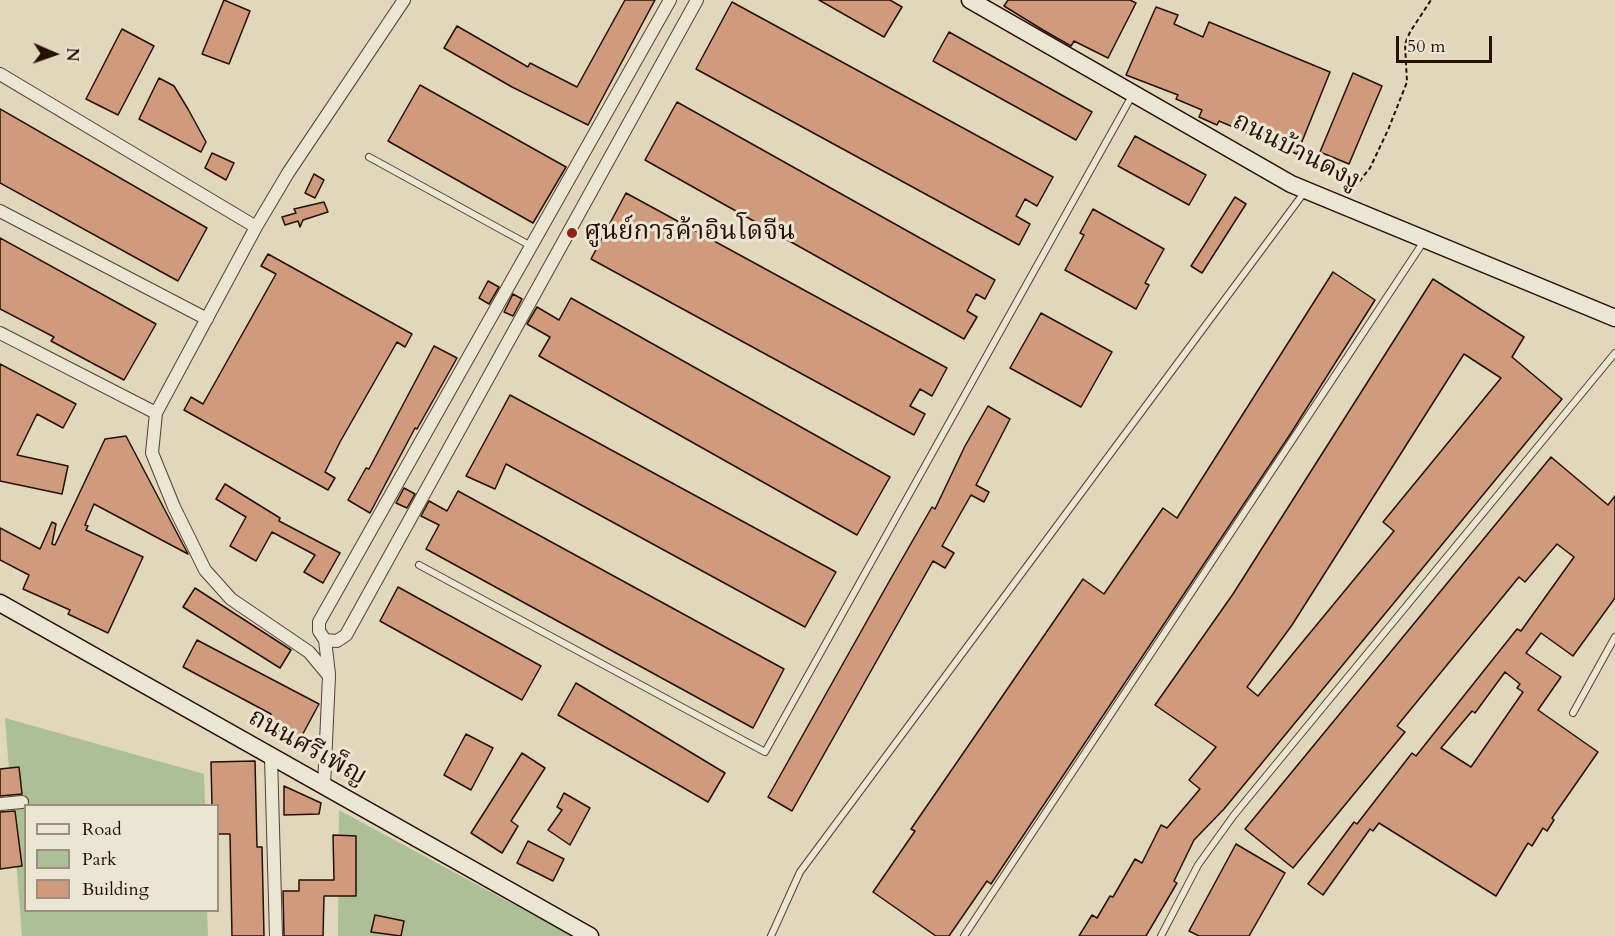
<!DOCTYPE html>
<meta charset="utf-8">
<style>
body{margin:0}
#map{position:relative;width:1615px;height:936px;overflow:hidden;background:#e0d7bc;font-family:Cardo,serif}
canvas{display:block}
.legend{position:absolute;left:24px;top:804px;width:195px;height:108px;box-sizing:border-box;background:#ebe5d3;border:2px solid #9d8f7f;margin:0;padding:8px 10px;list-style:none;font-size:18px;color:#270f00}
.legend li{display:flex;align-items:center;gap:12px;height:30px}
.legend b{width:30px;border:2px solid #9d8f7f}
.north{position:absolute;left:24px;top:24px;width:60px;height:60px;-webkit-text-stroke:4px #ebe5d3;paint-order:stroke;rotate:92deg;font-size:16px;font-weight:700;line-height:24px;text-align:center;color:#270f00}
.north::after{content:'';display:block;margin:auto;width:21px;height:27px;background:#270f00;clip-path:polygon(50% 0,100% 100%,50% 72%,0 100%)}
.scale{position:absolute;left:1396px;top:36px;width:96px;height:27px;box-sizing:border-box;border:3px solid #270f00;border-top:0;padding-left:8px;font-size:18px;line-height:21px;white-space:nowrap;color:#270f00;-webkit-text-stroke:4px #ebe5d3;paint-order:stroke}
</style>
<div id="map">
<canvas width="1615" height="936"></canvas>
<ul class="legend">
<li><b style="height:8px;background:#ebe5d3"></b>Road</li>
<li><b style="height:16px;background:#acbf96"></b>Park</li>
<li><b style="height:16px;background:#d09b7d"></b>Building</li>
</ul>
<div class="north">N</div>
<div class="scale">50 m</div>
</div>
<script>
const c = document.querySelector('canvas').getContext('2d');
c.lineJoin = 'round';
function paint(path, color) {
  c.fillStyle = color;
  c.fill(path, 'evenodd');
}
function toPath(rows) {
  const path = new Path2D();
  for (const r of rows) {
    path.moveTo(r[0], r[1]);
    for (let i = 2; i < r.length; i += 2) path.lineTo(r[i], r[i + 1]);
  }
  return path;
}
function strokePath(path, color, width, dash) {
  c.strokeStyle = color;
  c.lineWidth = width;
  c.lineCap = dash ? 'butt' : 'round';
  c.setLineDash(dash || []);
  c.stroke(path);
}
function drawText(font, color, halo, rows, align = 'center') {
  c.font = font + ' Cardo,"Noto Serif Thai",serif';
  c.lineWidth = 6;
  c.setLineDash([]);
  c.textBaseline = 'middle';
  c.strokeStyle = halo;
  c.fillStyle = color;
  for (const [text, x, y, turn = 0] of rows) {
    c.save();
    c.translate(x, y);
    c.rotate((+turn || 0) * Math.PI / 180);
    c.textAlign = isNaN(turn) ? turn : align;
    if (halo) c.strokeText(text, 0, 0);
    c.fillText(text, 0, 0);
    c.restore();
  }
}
paint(toPath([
 [5,718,204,774,205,805,26,806,26,910,207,911,208,936,22,936],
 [339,810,572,936,338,936]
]), '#acbf96');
const building = toPath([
 [224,0,250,11,229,64,202,54,224,0],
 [625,0,655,0,588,125,512,87,444,48,457,26,528,67,530,63,577,87,625,0],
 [819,0,890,0,902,7,884,37,819,0],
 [1008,0,1130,0,1136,3,1108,58,1074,41,1071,46,1043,30,1004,6,1008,0],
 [732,2,1053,177,1037,206,1025,199,1016,216,1030,224,1019,245,696,69,732,2],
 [1156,7,1178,15,1174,24,1203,37,1209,22,1330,72,1297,154,1219,121,1217,125,1199,117,1202,110,1176,99,1178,95,1126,75,1156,7],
 [122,29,154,46,118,115,86,99,122,29],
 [949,32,1092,112,1076,140,933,61,949,32],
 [1353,73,1382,86,1349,164,1320,152,1353,73],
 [159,78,174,86,188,109,206,142,201,152,139,119,159,78],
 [420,85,566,167,533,223,388,141,420,85],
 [677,102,995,280,985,299,976,294,967,311,977,317,964,339,645,160,677,102],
 [0,109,207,228,178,281,0,183,0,109],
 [1135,136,1206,175,1189,205,1118,166,1135,136],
 [212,153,234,163,226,180,205,168,212,153],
 [314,174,324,180,315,198,305,193,314,174],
 [626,193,947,368,932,396,920,389,910,406,925,414,914,435,591,259,626,193],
 [1235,197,1246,204,1202,273,1191,266,1235,197],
 [324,202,328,212,303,220,300,227,298,221,285,225,282,217,296,213,294,209,324,202],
 [1093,209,1164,249,1145,283,1149,285,1136,309,1065,270,1084,235,1080,233,1093,209],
 [0,238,156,324,124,380,51,341,54,337,0,309,0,238],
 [268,254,412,334,405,347,397,342,340,442,325,472,335,478,328,490,184,410,191,397,203,404,276,274,261,266,268,254],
 [1333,272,1375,300,1291,433,991,884,987,881,949,936,936,936,873,892,915,831,911,829,1083,579,1104,594,1163,508,1177,518,1333,272],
 [1433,279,1524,337,1512,357,1562,399,1224,809,1194,840,1174,881,1177,883,1146,936,1079,936,1092,915,1097,918,1110,896,1113,897,1135,859,1142,863,1161,825,1167,828,1200,789,1189,780,1216,747,1155,705,1233,594,1433,279],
 [1464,354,1501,378,1383,522,1394,531,1258,696,1247,687,1292,625,1464,354],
 [488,281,499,287,489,304,479,298,488,281],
 [513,294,522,299,513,316,504,312,513,294],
 [571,298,890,477,857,535,539,356,550,337,527,324,537,307,559,320,571,298],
 [1041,313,1112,352,1081,407,1010,368,1041,313],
 [434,346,457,358,417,429,415,428,370,513,348,500,366,468,369,469,434,346],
 [0,364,76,404,63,428,37,414,17,455,68,466,62,494,0,481,0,364],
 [510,395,836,572,805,627,506,464,495,489,466,476,510,395],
 [988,406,1010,419,976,485,989,492,984,502,971,495,942,546,954,553,945,568,933,561,792,811,768,797,890,580,932,507,935,509,965,446,988,406],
 [126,436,188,554,94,504,85,525,88,526,86,530,143,557,108,633,68,614,70,610,23,589,29,575,0,560,0,528,40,549,52,522,56,524,52,544,55,545,105,439,126,436],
 [1551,457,1608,505,1615,496,1615,598,1573,656,1541,633,1526,653,1561,677,1538,710,1598,752,1552,818,1554,820,1547,831,1543,828,1532,846,1528,843,1496,896,1379,823,1373,831,1370,829,1323,895,1308,884,1354,822,1357,824,1412,753,1416,756,1517,629,1521,631,1574,557,1557,544,1525,582,1519,577,1397,726,1405,732,1293,868,1245,829,1551,457],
 [1505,672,1520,684,1517,688,1523,692,1471,767,1441,748,1472,711,1475,713,1505,672],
 [225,484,280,518,279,521,340,553,323,583,304,572,315,555,272,532,256,561,230,546,246,517,216,499,225,484],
 [404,488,415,494,407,508,396,503,404,488],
 [458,491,784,669,753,728,426,549,439,525,421,516,429,501,447,511,458,491],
 [398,587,541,666,522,700,380,621,398,587],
 [195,588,291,650,280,668,183,607,195,588],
 [197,640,319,704,299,741,266,724,271,714,183,667,197,640],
 [576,683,725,773,708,802,558,715,576,683],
 [466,734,493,748,471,790,444,775,466,734],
 [522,753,545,768,511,821,518,826,502,853,471,833,522,753],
 [255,761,257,847,262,847,264,936,232,936,230,834,218,834,218,806,212,806,211,762,255,761],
 [19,767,22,794,0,796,0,769,19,767],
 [284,786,321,803,319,814,284,815,284,786],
 [564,793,590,808,570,845,548,830,562,810,557,807,564,793],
 [15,811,22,866,0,869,0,812,15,811],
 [333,835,356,836,356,896,324,896,323,936,284,936,283,891,299,891,299,880,334,880,333,835],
 [528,841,564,859,553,881,517,863,528,841],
 [1236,844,1285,873,1249,936,1199,936,1189,931,1236,844],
 [375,915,404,921,401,936,371,932,375,915]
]);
paint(building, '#d09b7d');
strokePath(building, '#270f00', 1.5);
const lane = toPath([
 [369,157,531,246],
 [419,565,765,752,1133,94],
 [1573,713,1615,637],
 [771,936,800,872,1306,190],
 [964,936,1424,241],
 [1161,936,1198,865,1234,815,1615,353]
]);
const street = toPath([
 [670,0,319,622,319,631,325,640,337,641,346,635,697,0],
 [0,74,256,227],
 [0,211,207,319],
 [0,333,156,413],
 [325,640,329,674],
 [271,757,276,936],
 [324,786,329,676,309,652,231,599,205,570,174,507,152,453,156,413,256,227,288,173,404,0],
 [0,804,22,802]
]);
const secondary = toPath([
 [970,0,1291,184,1615,318],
 [0,603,590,936]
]);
strokePath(lane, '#55412f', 8);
strokePath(street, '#55412f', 14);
strokePath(secondary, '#270f00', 19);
strokePath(toPath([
 [1350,193,1370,168,1388,130,1407,82,1405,44,1410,32,1431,0]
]), '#270f00', 2, [4.5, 3]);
strokePath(lane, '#ebe5d3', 6);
strokePath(street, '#ebe5d3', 12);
strokePath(secondary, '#ebe5d3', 16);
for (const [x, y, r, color] of [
 [572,233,6,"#8f2418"]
]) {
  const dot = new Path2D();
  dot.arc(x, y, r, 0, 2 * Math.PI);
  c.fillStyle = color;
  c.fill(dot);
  strokePath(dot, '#ebe5d3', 2);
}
drawText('26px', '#270f00', '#ebe5d3', [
 ["ถนนบ้านดงงู",1296,152,27],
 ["ถนนศรีเพ็ญ",307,748,29]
]);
drawText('26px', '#270f00', '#ebe5d3', [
 ["ศูนย์การค้าอินโดจีน",584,233]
], 'left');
</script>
